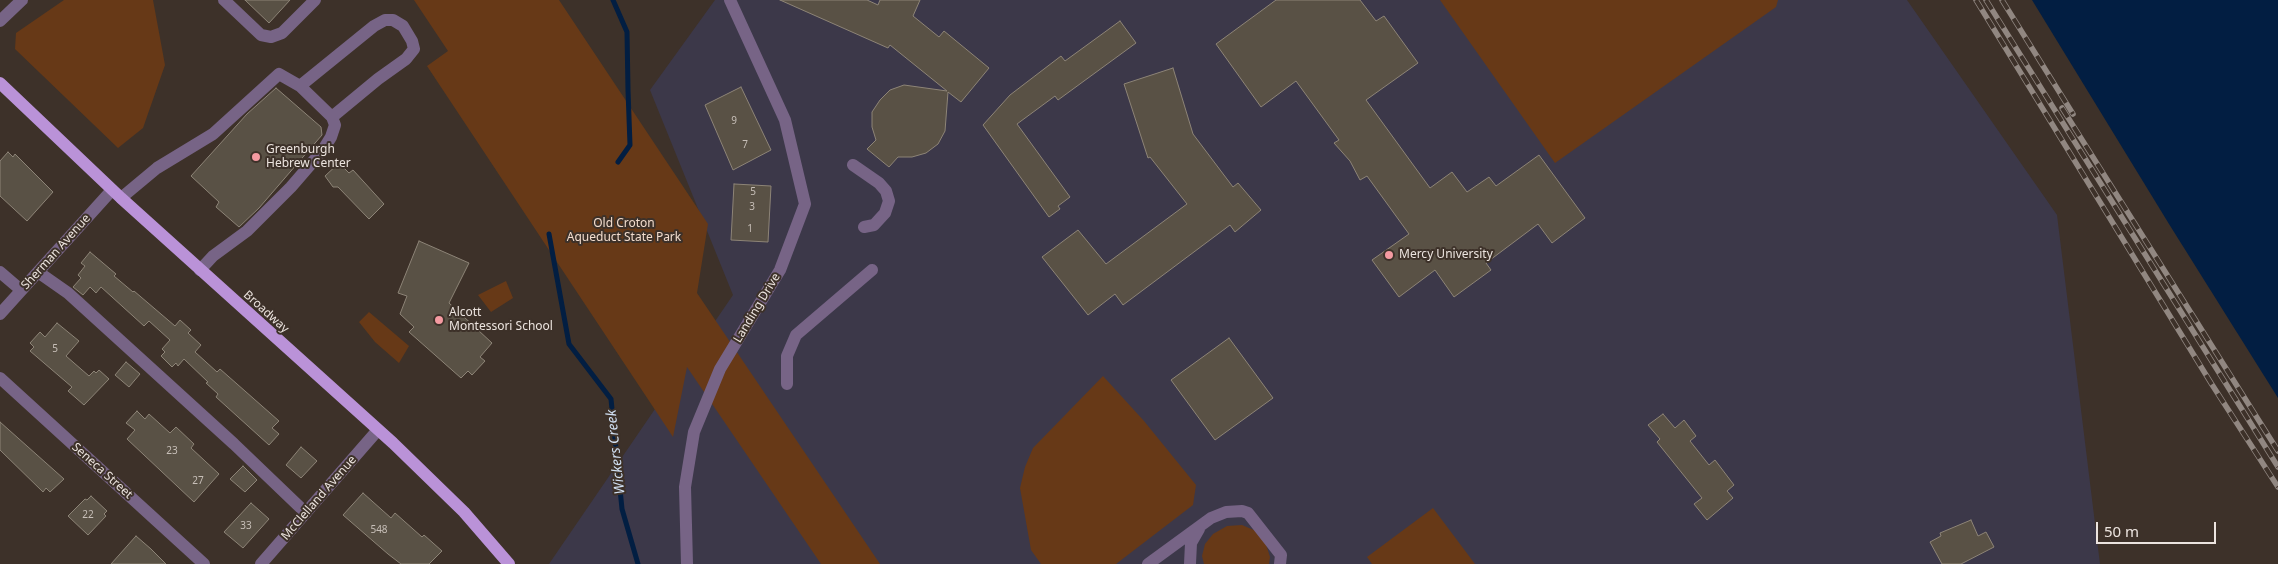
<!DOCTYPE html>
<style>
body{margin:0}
#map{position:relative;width:2278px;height:564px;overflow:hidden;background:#3d3129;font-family:"Noto Sans",sans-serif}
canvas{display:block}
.scale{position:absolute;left:2096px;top:522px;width:120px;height:22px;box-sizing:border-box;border:2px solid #ece4df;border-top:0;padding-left:6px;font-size:15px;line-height:18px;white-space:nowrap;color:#ece4df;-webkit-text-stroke:4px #3d3129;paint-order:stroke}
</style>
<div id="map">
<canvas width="2278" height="564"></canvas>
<div class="scale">50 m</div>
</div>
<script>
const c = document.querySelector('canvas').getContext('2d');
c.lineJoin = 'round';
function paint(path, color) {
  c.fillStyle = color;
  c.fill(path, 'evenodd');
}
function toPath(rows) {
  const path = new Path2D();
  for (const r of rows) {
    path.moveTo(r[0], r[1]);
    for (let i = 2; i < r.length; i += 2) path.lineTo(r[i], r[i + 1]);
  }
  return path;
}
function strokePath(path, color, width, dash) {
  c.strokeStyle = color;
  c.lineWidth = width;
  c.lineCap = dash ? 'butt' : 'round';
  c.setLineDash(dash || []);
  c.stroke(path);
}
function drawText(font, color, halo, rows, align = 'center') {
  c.font = font + ' "Noto Sans",sans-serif';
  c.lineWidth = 4;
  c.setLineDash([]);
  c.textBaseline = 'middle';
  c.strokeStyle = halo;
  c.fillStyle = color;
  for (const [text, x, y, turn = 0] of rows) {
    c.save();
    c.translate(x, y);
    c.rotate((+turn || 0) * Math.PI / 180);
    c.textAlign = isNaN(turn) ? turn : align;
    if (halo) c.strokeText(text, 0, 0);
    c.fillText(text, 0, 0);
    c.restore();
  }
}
paint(toPath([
 [715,0,1907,0,2057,215,2100,564,549,564,733,295,650,90]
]), '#3c3849');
paint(toPath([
 [64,0,153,0,165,65,143,128,118,148,15,49,16,33],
 [414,0,559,0,708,224,697,293,880,564,821,564,687,367,673,437,427,66,448,51],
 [1440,0,1778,0,1776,7,1555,163],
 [506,281,513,298,491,312,478,295],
 [369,312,409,346,399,363,375,342,359,322],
 [1103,376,1144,421,1196,485,1193,505,1116,564,1041,564,1031,550,1020,488,1025,467,1033,448],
 [1433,508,1475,564,1372,564,1367,557],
 [1242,525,1256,531,1265,541,1270,557,1269,564,1204,564,1202,556,1205,544,1213,534,1227,526]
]), '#673917');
paint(toPath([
 [2032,0,2278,0,2278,398,2169,224]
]), '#021e42');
strokePath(toPath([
 [613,0,627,32,628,90,630,145,618,162],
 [549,234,569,344,611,399,622,509,638,564]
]), '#021e42', 5);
const building = toPath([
 [245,0,290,0,269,23,245,0],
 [780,0,867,0,878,5,880,0,920,0,913,16,939,37,944,31,989,68,961,102,948,92,945,131,938,144,926,153,912,157,898,157,889,167,867,149,876,140,872,127,872,112,880,100,890,90,904,85,947,91,890,45,888,48,780,0],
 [1276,0,1360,0,1376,21,1384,16,1418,63,1366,100,1430,188,1452,172,1467,192,1489,177,1496,186,1539,155,1585,218,1552,243,1538,224,1486,263,1491,270,1454,297,1435,270,1399,297,1372,260,1409,234,1367,176,1360,180,1350,161,1334,143,1339,140,1296,81,1261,107,1216,44,1276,0],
 [1120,21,1136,43,1058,100,1055,96,1017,124,1070,197,1058,206,1060,209,1049,217,983,125,1010,95,1061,56,1065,61,1120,21],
 [1173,68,1193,134,1233,187,1238,183,1261,210,1235,232,1230,225,1123,305,1115,294,1088,315,1042,257,1078,230,1106,264,1187,204,1150,157,1148,158,1124,84,1173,68],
 [741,87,771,150,733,170,705,105,741,87],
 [276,88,321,127,322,135,259,208,239,227,216,207,219,202,191,176,247,114,276,88],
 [8,152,13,157,15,154,53,192,27,221,0,196,0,161,8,152],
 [339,163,349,173,353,170,384,204,369,219,338,187,333,187,325,176,339,163],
 [734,184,771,186,768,242,731,240,734,184],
 [419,241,469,263,449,303,492,343,480,357,485,361,472,375,468,371,461,378,409,332,414,327,400,314,407,296,398,293,419,241],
 [90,252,116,274,114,276,133,292,134,291,175,326,180,320,191,330,188,333,201,345,195,352,217,372,220,369,279,421,272,428,279,434,269,445,216,397,218,394,206,383,208,382,184,359,178,366,176,363,172,367,161,356,165,352,162,349,170,340,149,321,144,326,101,287,96,293,90,287,83,295,73,287,81,278,78,275,85,266,81,263,90,252],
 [57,323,79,341,66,356,89,376,94,371,96,373,99,370,109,379,84,405,68,391,72,387,30,351,34,347,30,343,40,332,45,337,57,323],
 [1229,338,1273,398,1215,440,1171,380,1229,338],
 [126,362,140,374,129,387,115,375,126,362],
 [137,411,145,419,149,414,170,433,176,427,194,444,191,448,219,474,194,502,127,439,135,430,126,423,137,411],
 [1663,414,1675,428,1684,420,1696,436,1690,441,1709,465,1715,460,1734,485,1727,491,1733,498,1707,520,1694,504,1702,498,1657,442,1660,439,1648,425,1663,414],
 [0,422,64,479,50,492,46,488,43,492,0,450,0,422],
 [301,447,317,461,301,478,286,465,301,447],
 [243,466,257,480,245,492,230,479,243,466],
 [363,493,391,518,395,513,422,537,424,535,442,551,429,564,401,564,388,554,343,515,363,493],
 [91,496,107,511,104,514,106,516,88,535,68,516,85,499,87,500,91,496],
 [251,503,269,519,243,548,224,532,251,503],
 [1971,520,1978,536,1986,532,1994,547,1961,564,1942,564,1930,542,1941,536,1940,533,1971,520],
 [136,536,151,549,166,564,111,564,136,536]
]);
paint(building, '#595145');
strokePath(building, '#8d8477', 1);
strokePath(toPath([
 [224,0,261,35,271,37,282,33,315,0],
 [0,21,22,0],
 [853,165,879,183,886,191,889,201,885,213,874,225,864,227],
 [121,198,157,168,213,134,279,74,300,86,332,117],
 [200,270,213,256,247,231,291,187,323,150,331,137,335,125,332,117,378,79,406,59,414,49,412,41,403,26,393,20,385,20,374,26,300,86],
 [0,272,21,290],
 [38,272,68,293,234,444,306,513],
 [0,314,112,190],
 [0,378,204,564],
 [787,384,787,356,796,335,872,270],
 [261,564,377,431],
 [687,564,685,487,694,432,720,369,780,270,805,204,785,120,730,0],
 [1148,564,1211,518,1226,512,1242,511,1248,513,1281,555,1280,564],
 [1190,564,1191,543,1199,529]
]), '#776486', 12);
strokePath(toPath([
 [0,83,121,198,393,443,464,512,509,564]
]), '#ba92d8', 12);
const rail = toPath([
 [1976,0,2211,383,2278,487],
 [1986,0,2278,467],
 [2002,0,2073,114],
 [2062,108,2278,451]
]);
strokePath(rail, '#918781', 5.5);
strokePath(rail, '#3d3129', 4, [11]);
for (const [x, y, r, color] of [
 [256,157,5,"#f49aa1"],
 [1389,255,5,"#f49aa1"],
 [439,320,5,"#f49aa1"]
]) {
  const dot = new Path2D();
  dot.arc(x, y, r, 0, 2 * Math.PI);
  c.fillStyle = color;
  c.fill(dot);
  strokePath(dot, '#3d3129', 2);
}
drawText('10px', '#c7bfb8', null, [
 ["9",734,121],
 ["7",745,145],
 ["5",753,192],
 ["3",752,207],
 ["1",750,229],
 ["5",55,349],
 ["23",172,451],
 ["27",198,481],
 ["22",88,515],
 ["33",246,526],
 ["548",379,530]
]);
drawText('12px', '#ece4df', '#3d3129', [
 ["Greenburgh",266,150],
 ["Hebrew Center",266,164],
 ["Mercy University",1399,255],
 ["Alcott",449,313],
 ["Montessori School",449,327]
], 'left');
drawText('12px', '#f2dccd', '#3d3129', [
 ["Old Croton",624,224],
 ["Aqueduct State Park",624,238]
]);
drawText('12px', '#ece4df', '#3d3129', [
 ["Sherman Avenue",56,252,-48],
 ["Landing Drive",757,308,-59],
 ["Broadway",266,312,42],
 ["Seneca Street",102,471,42],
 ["McClelland Avenue",319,498,-49]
]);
drawText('italic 14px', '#d0dff2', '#3d3129', [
 ["Wickers Creek",616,452,-96]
]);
</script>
